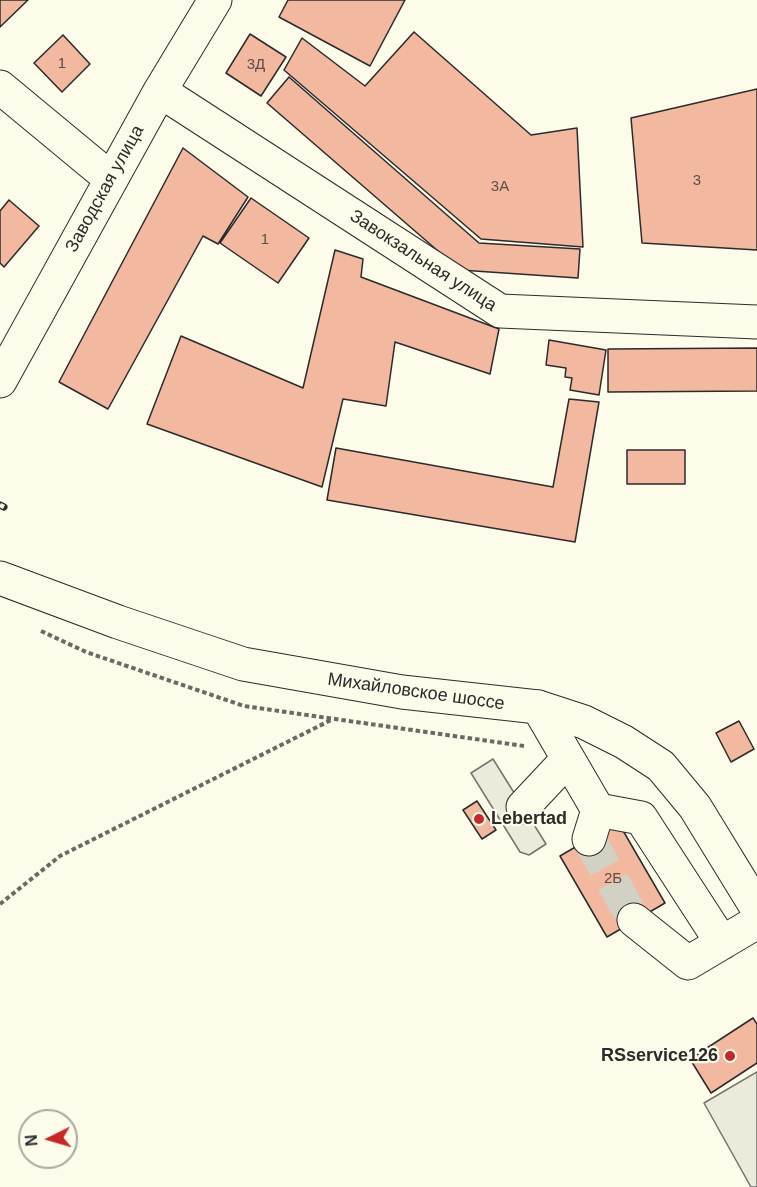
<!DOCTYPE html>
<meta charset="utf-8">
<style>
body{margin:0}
#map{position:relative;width:757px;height:1187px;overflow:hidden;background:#fdfbea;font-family:Arial,sans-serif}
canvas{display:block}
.north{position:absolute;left:18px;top:1109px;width:60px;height:60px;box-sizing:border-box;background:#fdfbea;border:2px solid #a9a89e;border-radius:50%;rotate:265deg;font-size:16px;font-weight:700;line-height:24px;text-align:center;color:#2b2b2b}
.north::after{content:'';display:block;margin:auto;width:21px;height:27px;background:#c62828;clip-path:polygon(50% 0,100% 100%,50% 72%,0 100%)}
</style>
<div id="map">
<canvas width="757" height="1187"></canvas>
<div class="north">N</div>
</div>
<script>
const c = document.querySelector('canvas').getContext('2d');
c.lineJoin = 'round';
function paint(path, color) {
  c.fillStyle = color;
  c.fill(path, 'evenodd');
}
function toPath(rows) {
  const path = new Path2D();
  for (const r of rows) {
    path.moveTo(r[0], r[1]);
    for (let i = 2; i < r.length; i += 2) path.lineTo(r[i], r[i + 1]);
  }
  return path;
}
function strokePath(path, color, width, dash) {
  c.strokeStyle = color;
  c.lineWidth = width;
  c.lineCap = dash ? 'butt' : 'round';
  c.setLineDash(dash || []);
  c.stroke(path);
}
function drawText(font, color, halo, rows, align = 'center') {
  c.font = font + ' Arial,sans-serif';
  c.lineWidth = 4.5;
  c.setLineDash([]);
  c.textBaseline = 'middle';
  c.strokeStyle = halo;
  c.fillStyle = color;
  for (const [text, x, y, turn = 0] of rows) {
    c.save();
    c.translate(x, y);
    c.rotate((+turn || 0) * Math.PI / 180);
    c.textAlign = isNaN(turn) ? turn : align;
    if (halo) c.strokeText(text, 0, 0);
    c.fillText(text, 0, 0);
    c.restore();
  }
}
const parking = toPath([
 [493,759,546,844,529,855,520,852,471,773,493,759],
 [757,1072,757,1187,751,1187,704,1103,757,1072]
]);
paint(parking, '#eceadb');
strokePath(parking, '#74746e', 1.5);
const building = toPath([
 [0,0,28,0,0,27,0,0],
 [288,0,405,0,370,66,279,17,288,0],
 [414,32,531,135,577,128,583,247,481,239,284,70,302,38,365,86,414,32],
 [250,34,286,57,261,96,226,73,250,34],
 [63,35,90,64,62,92,34,63,63,35],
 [289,77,479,243,580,249,578,278,460,270,267,103,289,77],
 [757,89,757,250,642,243,631,118,757,89],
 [183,148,248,197,218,244,203,236,108,409,59,382,183,148],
 [251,198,309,238,278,283,220,243,251,198],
 [9,200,39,226,4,267,0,263,0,211,9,200],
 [335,250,363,259,361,277,499,329,490,374,395,342,386,406,343,399,322,487,147,424,181,336,303,388,335,250],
 [549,340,606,350,599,395,570,390,572,378,565,377,566,368,546,365,549,340],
 [757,348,757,391,608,392,608,349,757,348],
 [569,399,599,402,575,542,327,500,336,448,553,487,569,399],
 [627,450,685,450,685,484,627,484,627,450],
 [739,721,754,749,731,762,716,733,739,721],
 [477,801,496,830,482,839,463,810,477,801],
 [618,822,665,903,607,937,560,856,618,822],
 [753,1018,757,1024,757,1063,711,1093,690,1059,753,1018]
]);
paint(building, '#f2b8a0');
strokePath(building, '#2b2b2b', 1.5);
strokePath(toPath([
 [589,839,634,920]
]), '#d3d1c4', 33, [33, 16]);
const minor = toPath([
 [0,87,111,179],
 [160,91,500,311,757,322],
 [0,381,160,91,215,0],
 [538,707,598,810,589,839],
 [523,807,568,759],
 [598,810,641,818,722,943],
 [634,920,688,963,757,922]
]);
const major = toPath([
 [0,578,118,622,243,664,402,692,538,707,584,722,624,742,661,766,695,807,757,908]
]);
strokePath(minor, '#2b2b2b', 35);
strokePath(major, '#2b2b2b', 35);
strokePath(toPath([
 [41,631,86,652,244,706,524,746],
 [0,904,60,856,331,720]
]), '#6a6964', 4, [4.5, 3]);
strokePath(minor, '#fdfbea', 33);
strokePath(major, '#fdfbea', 33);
const rail = toPath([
 [0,505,4,507]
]);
strokePath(rail, '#2b2b2b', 7);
strokePath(rail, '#fdfbea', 4.5, [14]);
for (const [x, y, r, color] of [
 [479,819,6,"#c62828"],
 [730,1056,6,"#c62828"]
]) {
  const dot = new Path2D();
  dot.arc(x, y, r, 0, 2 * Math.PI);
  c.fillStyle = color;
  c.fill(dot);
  strokePath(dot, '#fdfbea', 2);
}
drawText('15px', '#5d4e48', null, [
 ["1",62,64],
 ["3Д",256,65],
 ["3",697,181],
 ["3А",500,187],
 ["1",265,240],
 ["2Б",613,879]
]);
drawText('18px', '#2b2b2b', '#fdfbea', [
 ["Заводская улица",105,189,-61],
 ["Завокзальная улица",423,261,33],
 ["Михайловское шоссе",416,692,8]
]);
drawText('bold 18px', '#2b2b2b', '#fdfbea', [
 ["Lebertad",491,819],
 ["RSservice126",718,1056,"right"]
], 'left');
</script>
